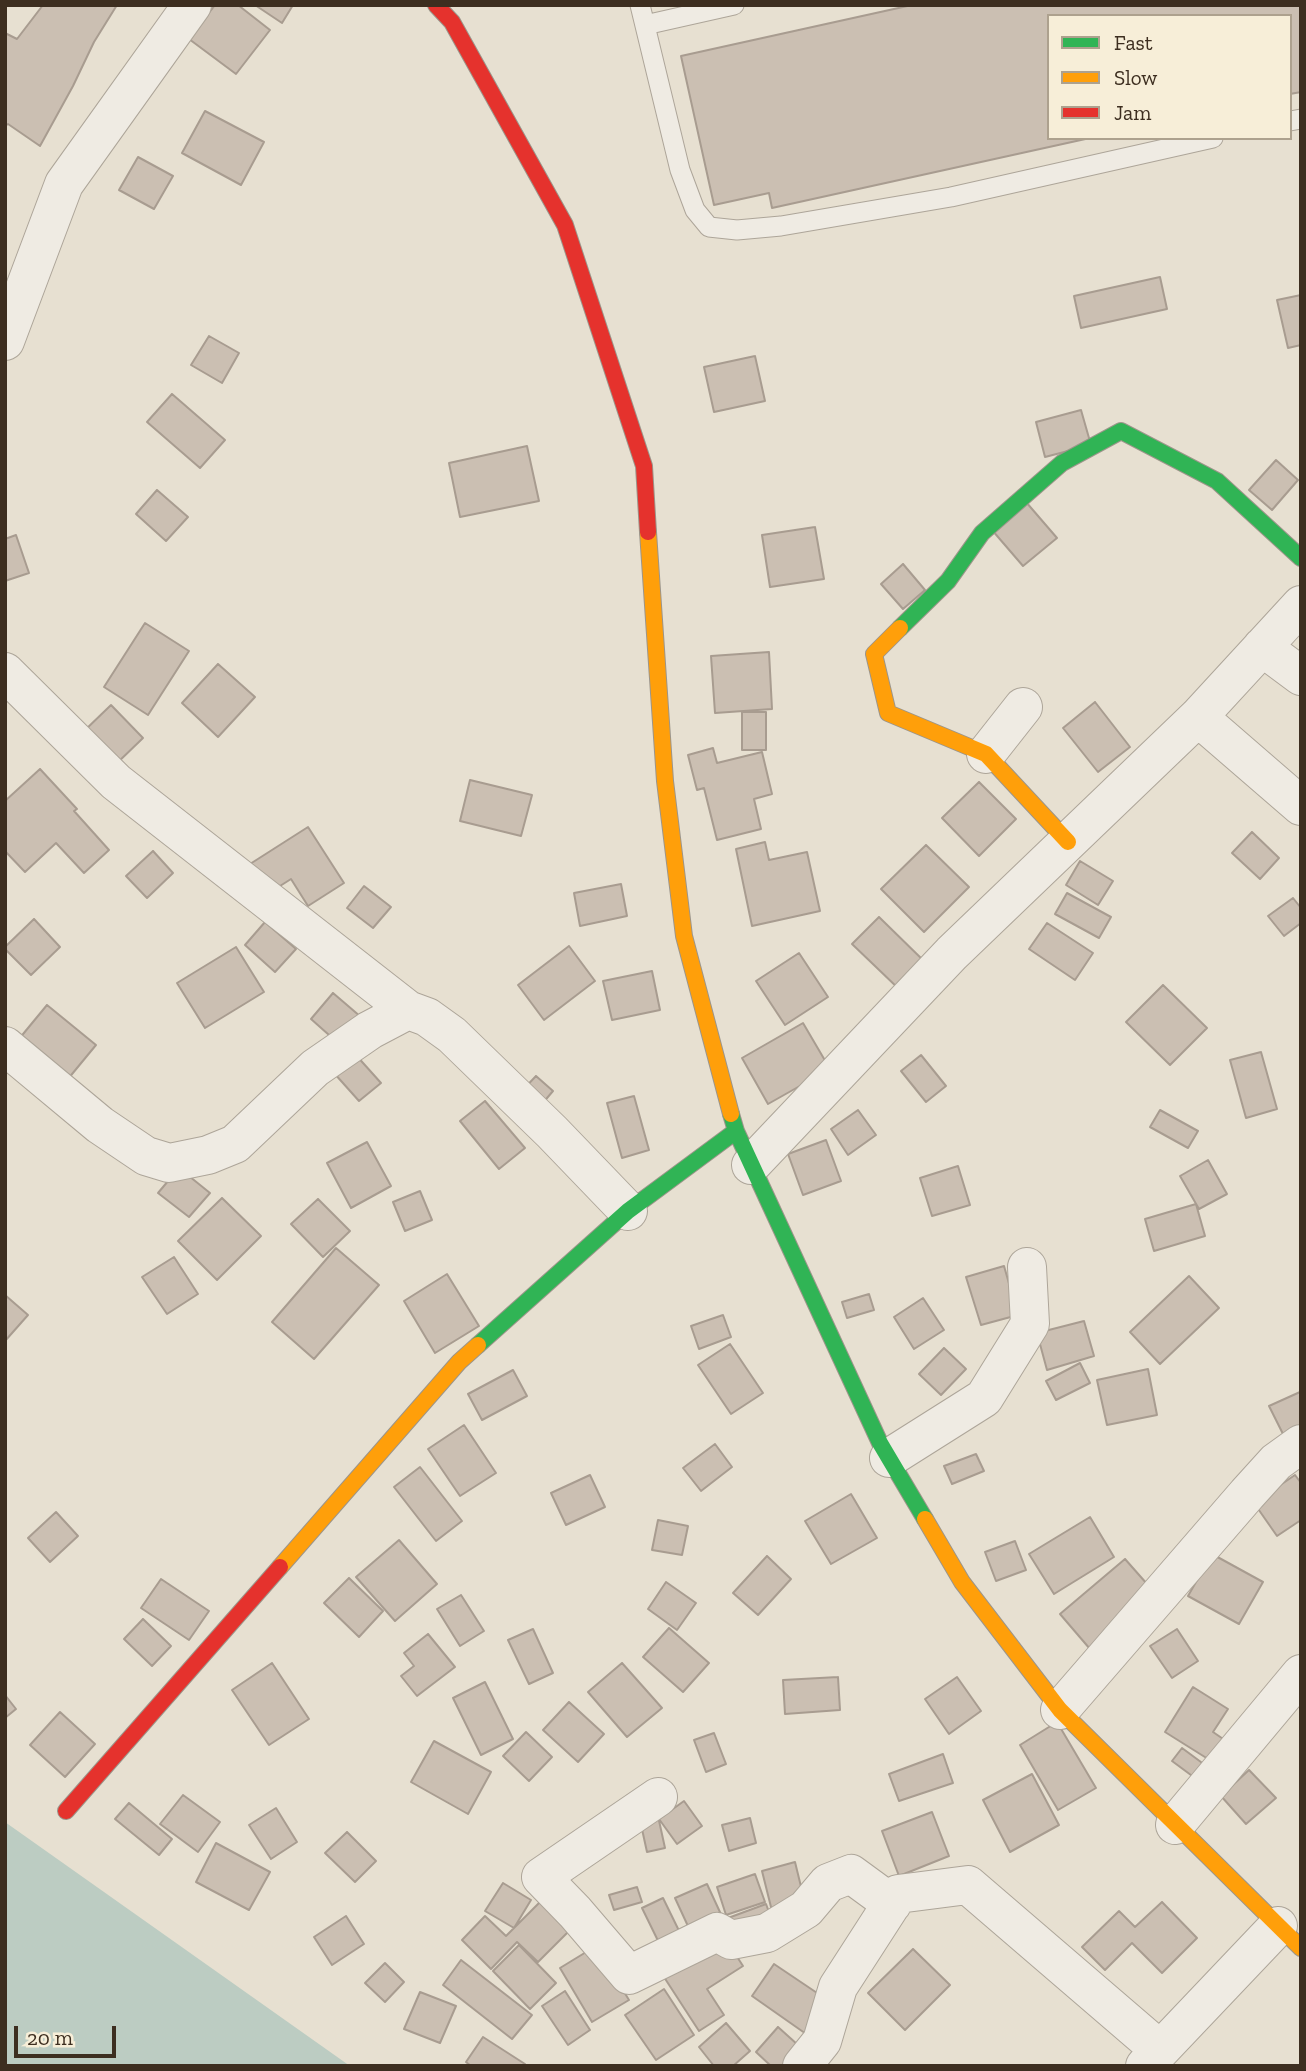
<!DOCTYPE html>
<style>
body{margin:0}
#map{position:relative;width:1306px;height:2071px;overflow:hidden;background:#e7e0d1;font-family:"Zilla Slab",serif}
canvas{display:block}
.frame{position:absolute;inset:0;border:7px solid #3d2e20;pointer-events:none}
.legend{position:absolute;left:1047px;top:14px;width:245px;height:126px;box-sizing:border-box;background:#f7eed8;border:2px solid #ada18e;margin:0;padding:9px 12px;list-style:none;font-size:21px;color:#3d2e20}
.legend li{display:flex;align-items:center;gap:14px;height:35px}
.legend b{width:35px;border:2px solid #ada18e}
.scale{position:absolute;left:14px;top:2026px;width:102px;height:32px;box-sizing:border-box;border:4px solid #3d2e20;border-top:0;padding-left:9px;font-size:21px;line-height:24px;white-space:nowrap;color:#3d2e20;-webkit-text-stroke:5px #f7eed8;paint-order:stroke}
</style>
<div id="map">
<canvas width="1306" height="2071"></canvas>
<div class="frame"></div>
<ul class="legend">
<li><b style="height:9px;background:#30b455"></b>Fast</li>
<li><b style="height:9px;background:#ff9f0a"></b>Slow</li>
<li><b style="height:9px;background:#e5322d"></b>Jam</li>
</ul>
<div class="scale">20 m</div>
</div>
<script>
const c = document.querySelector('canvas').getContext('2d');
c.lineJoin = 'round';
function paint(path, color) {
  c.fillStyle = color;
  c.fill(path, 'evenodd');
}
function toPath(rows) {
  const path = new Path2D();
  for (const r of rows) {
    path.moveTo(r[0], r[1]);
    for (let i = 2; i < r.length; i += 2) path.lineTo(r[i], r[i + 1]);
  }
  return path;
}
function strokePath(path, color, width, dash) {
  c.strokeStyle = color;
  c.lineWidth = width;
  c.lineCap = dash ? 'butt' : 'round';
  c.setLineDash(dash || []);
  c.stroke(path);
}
paint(toPath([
 [5,1822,350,2066,5,2066]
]), '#bcccc2');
const building = toPath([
 [43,5,117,5,94,42,73,86,40,146,8,124,5,126,5,33,17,39,43,5],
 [215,5,238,5,270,30,236,74,189,39,215,5],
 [255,5,293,5,282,23,255,5],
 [912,5,1301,5,1301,92,1290,94,1290,16,1049,16,1049,138,1090,138,772,208,769,193,714,205,681,56,912,5],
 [205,111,264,142,241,185,182,153,205,111],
 [138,157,173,176,154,209,119,190,138,157],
 [1160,277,1167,309,1081,328,1074,296,1160,277],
 [1301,295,1301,345,1288,348,1277,300,1301,295],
 [209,336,239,353,222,383,191,365,209,336],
 [755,356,765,401,714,412,704,367,755,356],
 [172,394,225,440,200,468,147,422,172,394],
 [1081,410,1091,445,1045,457,1036,422,1081,410],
 [527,446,539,501,460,517,449,463,527,446],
 [1276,460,1298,480,1272,510,1249,490,1276,460],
 [157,490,188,517,166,541,136,514,157,490],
 [1026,502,1057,538,1023,566,992,530,1026,502],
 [815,527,824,579,770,587,762,535,815,527],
 [16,535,29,573,5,581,5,539,16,535],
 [903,564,925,590,903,609,881,584,903,564],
 [145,623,189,651,148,715,104,687,145,623],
 [769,652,772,709,715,713,711,656,769,652],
 [218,664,255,697,218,737,182,703,218,664],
 [1095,702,1130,747,1098,772,1063,728,1095,702],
 [111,705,143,738,114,766,82,733,111,705],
 [742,712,766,712,766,750,742,750,742,712],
 [713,748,717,763,762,752,772,794,754,799,761,829,717,840,704,788,697,790,688,755,713,748],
 [40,769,77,809,74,811,109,850,84,873,56,843,25,872,5,851,5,801,40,769],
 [470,780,532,795,521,836,460,821,470,780],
 [979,782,1016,819,979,856,942,818,979,782],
 [308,827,344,883,308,906,291,879,269,893,250,864,308,827],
 [1252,832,1279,858,1260,879,1232,853,1252,832],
 [765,842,769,860,807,852,820,911,752,926,736,849,765,842],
 [926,845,969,887,924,932,881,889,926,845],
 [153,851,173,873,147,898,126,876,153,851],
 [1080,861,1113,881,1098,905,1066,885,1080,861],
 [621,884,627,916,580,926,574,893,621,884],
 [364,886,391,907,373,928,347,908,364,886],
 [1067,893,1111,917,1099,938,1055,914,1067,893],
 [1293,898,1301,908,1301,923,1284,936,1268,916,1293,898],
 [879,917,926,963,900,990,852,944,879,917],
 [34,919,60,947,31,975,5,949,5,947,34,919],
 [265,922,296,949,275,972,245,945,265,922],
 [1047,923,1093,953,1075,980,1029,949,1047,923],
 [569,946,595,981,544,1020,518,985,569,946],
 [236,947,264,992,205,1028,177,983,236,947],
 [799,953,828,997,785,1025,756,981,799,953],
 [652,971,660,1010,612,1020,603,981,652,971],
 [1163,985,1207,1028,1170,1065,1126,1022,1163,985],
 [333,993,361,1017,338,1043,311,1019,333,993],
 [47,1005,96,1045,63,1085,14,1045,47,1005],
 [803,1023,830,1069,768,1104,742,1058,803,1023],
 [1261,1052,1277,1109,1246,1118,1230,1060,1261,1052],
 [355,1054,381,1083,359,1101,334,1073,355,1054],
 [921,1055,946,1086,926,1102,901,1071,921,1055],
 [536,1076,553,1091,536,1111,518,1095,536,1076],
 [634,1096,649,1150,622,1158,607,1103,634,1096],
 [485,1101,525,1148,499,1169,460,1121,485,1101],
 [858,1110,876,1135,848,1155,831,1129,858,1110],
 [1160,1110,1198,1131,1188,1148,1150,1127,1160,1110],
 [826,1140,841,1181,803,1195,788,1154,826,1140],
 [367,1142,391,1186,351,1208,327,1163,367,1142],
 [1208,1160,1227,1194,1199,1209,1180,1176,1208,1160],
 [958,1166,970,1205,932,1216,920,1178,958,1166],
 [179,1168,210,1193,189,1217,158,1193,179,1168],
 [420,1191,432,1220,405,1231,393,1202,420,1191],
 [222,1198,261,1236,217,1280,178,1241,222,1198],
 [318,1199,350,1231,323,1257,291,1224,318,1199],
 [1196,1204,1205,1236,1154,1251,1145,1219,1196,1204],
 [336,1248,379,1285,314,1359,272,1322,336,1248],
 [174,1257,198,1294,167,1314,142,1277,174,1257],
 [1004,1266,1018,1315,981,1325,966,1277,1004,1266],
 [447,1274,479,1326,435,1353,404,1301,447,1274],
 [1189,1276,1219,1308,1160,1364,1130,1332,1189,1276],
 [869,1294,874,1310,847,1318,842,1302,869,1294],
 [5,1295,28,1315,5,1341,5,1295],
 [923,1298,944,1330,914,1349,894,1317,923,1298],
 [723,1315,731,1337,699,1349,691,1326,723,1315],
 [1084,1321,1094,1356,1047,1370,1037,1333,1084,1321],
 [730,1344,763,1393,731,1414,698,1365,730,1344],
 [944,1348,966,1369,941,1395,919,1374,944,1348],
 [1080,1363,1090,1383,1056,1400,1046,1381,1080,1363],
 [1148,1369,1157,1415,1107,1425,1097,1380,1148,1369],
 [513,1370,527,1396,482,1420,468,1394,513,1370],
 [1300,1392,1301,1428,1284,1436,1269,1406,1300,1392],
 [464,1425,496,1473,460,1496,428,1449,464,1425],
 [715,1444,732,1467,701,1491,683,1468,715,1444],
 [976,1454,984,1471,952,1484,944,1466,976,1454],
 [420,1467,462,1521,436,1541,394,1487,420,1467],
 [590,1475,605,1507,566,1525,551,1493,590,1475],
 [1295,1475,1301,1483,1301,1520,1277,1536,1254,1503,1295,1475],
 [851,1494,877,1538,831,1564,805,1521,851,1494],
 [56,1512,78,1536,50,1562,28,1538,56,1512],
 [1090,1517,1114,1557,1054,1594,1029,1554,1090,1517],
 [658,1520,688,1526,682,1555,652,1550,658,1520],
 [399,1540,437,1584,395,1621,356,1577,399,1540],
 [1015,1541,1026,1570,996,1581,985,1552,1015,1541],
 [1212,1554,1263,1582,1239,1624,1188,1596,1212,1554],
 [767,1556,791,1579,758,1615,733,1593,767,1556],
 [1125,1559,1155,1593,1090,1649,1060,1614,1125,1559],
 [349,1578,383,1611,359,1637,324,1603,349,1578],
 [161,1579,209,1611,189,1640,141,1608,161,1579],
 [666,1582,696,1603,677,1630,648,1609,666,1582],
 [461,1595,484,1631,460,1646,437,1609,461,1595],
 [143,1619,171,1646,152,1666,124,1639,143,1619],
 [669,1628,709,1663,683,1692,643,1657,669,1628],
 [533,1629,553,1673,529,1684,508,1640,533,1629],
 [1177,1629,1198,1661,1172,1678,1150,1646,1177,1629],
 [428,1634,455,1667,417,1696,401,1676,414,1666,404,1653,428,1634],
 [272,1663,309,1719,269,1745,232,1690,272,1663],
 [622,1663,662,1708,627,1737,588,1692,622,1663],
 [838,1677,840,1710,785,1714,783,1680,838,1677],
 [957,1677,981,1711,949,1734,925,1699,957,1677],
 [485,1682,513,1739,481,1755,453,1698,485,1682],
 [1193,1687,1228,1709,1213,1732,1229,1743,1216,1764,1165,1732,1193,1687],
 [5,1695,16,1709,5,1718,5,1695],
 [569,1702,604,1734,578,1762,543,1730,569,1702],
 [60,1712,95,1744,65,1777,30,1745,60,1712],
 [1057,1722,1096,1788,1058,1810,1020,1745,1057,1722],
 [526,1732,552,1757,529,1781,503,1756,526,1732],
 [714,1733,726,1764,706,1772,694,1740,714,1733],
 [434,1741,491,1772,468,1814,411,1782,434,1741],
 [1182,1748,1209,1768,1199,1781,1172,1761,1182,1748],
 [943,1754,953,1783,899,1801,889,1774,943,1754],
 [1249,1770,1276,1798,1246,1824,1221,1796,1249,1770],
 [1032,1774,1059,1825,1010,1852,983,1800,1032,1774],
 [183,1795,220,1822,198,1852,160,1824,183,1795],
 [684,1801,702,1826,677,1844,659,1819,684,1801],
 [129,1803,172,1839,159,1855,115,1819,129,1803],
 [276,1808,297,1842,271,1859,249,1825,276,1808],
 [932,1812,949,1856,899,1876,882,1831,932,1812],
 [658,1816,665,1848,647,1852,640,1820,658,1816],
 [750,1818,756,1843,729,1851,722,1825,750,1818],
 [347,1832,376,1861,355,1882,325,1853,347,1832],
 [216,1843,270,1872,249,1910,196,1882,216,1843],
 [795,1862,805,1903,772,1911,762,1871,795,1862],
 [755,1874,765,1902,726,1915,717,1887,755,1874],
 [503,1883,531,1900,514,1928,485,1911,503,1883],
 [707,1884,725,1923,693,1937,675,1898,707,1884],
 [637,1887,642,1902,614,1910,609,1895,637,1887],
 [663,1898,684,1941,663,1951,642,1908,663,1898],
 [541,1901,570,1930,538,1962,517,1942,491,1969,462,1940,485,1916,506,1936,541,1901],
 [1162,1902,1197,1938,1162,1973,1132,1943,1105,1970,1082,1947,1119,1911,1135,1927,1162,1902],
 [766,1904,773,1923,735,1937,728,1918,766,1904],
 [346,1916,364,1944,332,1965,314,1937,346,1916],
 [723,1935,743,1966,707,1989,724,2015,699,2031,662,1974,723,1935],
 [519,1945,556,1983,530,2009,493,1971,519,1945],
 [596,1946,629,2000,592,2022,560,1968,596,1946],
 [913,1949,950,1985,905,2030,868,1993,913,1949],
 [461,1960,532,2015,512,2039,443,1985,461,1960],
 [385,1963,404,1982,385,2002,365,1983,385,1963],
 [774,1964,832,2003,809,2036,752,1996,774,1964],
 [664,1989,694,2035,656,2060,625,2015,664,1989],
 [565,1991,590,2030,568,2045,542,2006,565,1991],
 [420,1992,456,2006,440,2043,404,2029,420,1992],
 [726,2023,750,2051,733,2066,714,2066,699,2047,726,2023],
 [778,2027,808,2054,798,2066,771,2066,756,2052,778,2027],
 [483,2037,525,2064,524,2066,471,2066,466,2062,483,2037]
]);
paint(building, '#cbbfb2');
strokePath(building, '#a89c90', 2);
const lane = toPath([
 [640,5,680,170,695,210,709,227,737,230,781,226,951,197,1213,138],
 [645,25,734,5],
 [1290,121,1301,119]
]);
const street = toPath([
 [5,341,64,184,192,5],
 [1262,647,1301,676],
 [5,672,116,782,408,1010],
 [1198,717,1301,806],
 [986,754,1023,707],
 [5,1046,100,1125,146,1156,169,1163,208,1155,235,1144,315,1068,370,1030,408,1010,427,1017,452,1035,552,1132,628,1211],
 [751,1165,952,953,1198,717,1301,605],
 [889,1458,984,1398,1030,1324,1027,1267],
 [1060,1710,1247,1494,1276,1462,1301,1444],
 [658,1797,541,1877,575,1912,629,1975,717,1932,731,1940,767,1933,806,1909,828,1883,851,1874,892,1904],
 [1175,1825,1301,1674],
 [802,2066,822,2041,838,1987,898,1894,968,1885,1160,2050],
 [1145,2066,1278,1926]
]);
const fast = toPath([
 [900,628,948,581,982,533,1062,463,1121,431,1217,481,1301,558],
 [731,1114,736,1131,880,1443,925,1519],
 [478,1345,628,1211,736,1131]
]);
const slow = toPath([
 [648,532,665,781,684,936,731,1114],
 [900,628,874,654,888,713,986,754,1068,842],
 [925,1519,962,1582,1060,1710,1301,1948],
 [280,1567,459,1362,478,1345]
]);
const jam = toPath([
 [436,5,452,22,565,225,644,466,648,532],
 [66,1811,280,1567]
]);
strokePath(lane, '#ada599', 21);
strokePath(street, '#ada599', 40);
strokePath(fast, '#9c958a', 18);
strokePath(slow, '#9c958a', 18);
strokePath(jam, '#9c958a', 18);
strokePath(lane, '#efebe3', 19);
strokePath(street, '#efebe3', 38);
strokePath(fast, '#30b455', 16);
strokePath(slow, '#ff9f0a', 16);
strokePath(jam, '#e5322d', 16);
</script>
